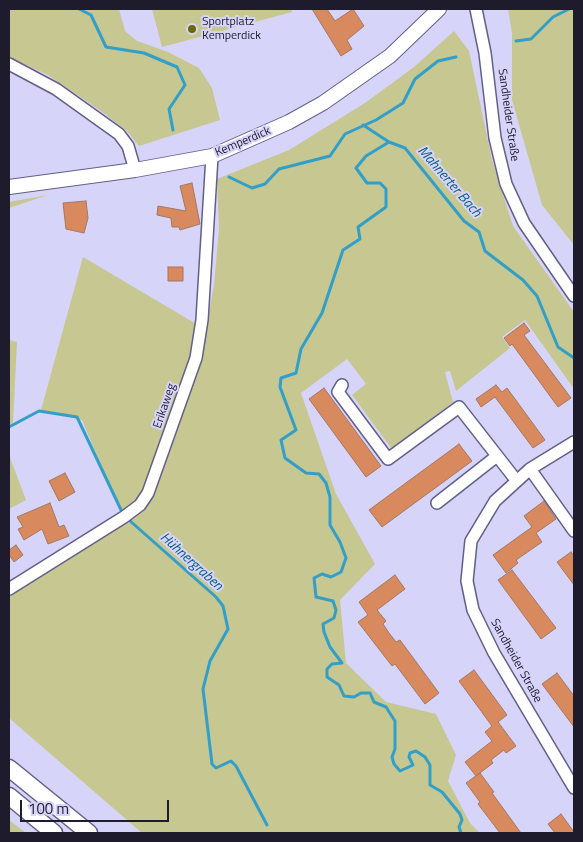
<!DOCTYPE html>
<meta charset="utf-8">
<style>
body{margin:0}
#map{position:relative;width:583px;height:842px;overflow:hidden;background:#d7d4fa;font-family:"Titillium Web",sans-serif}
canvas{display:block}
.frame{position:absolute;inset:0;border:10px solid #1d1b2c;pointer-events:none}
.scale{position:absolute;left:20px;top:800px;width:149px;height:22px;box-sizing:border-box;border:2px solid #1d1b2c;border-top:0;padding-left:6px;font-size:15px;line-height:18px;white-space:nowrap;color:#1d1b2c;-webkit-text-stroke:4px #d7d4fa;paint-order:stroke}
</style>
<div id="map">
<canvas width="583" height="842"></canvas>
<div class="frame"></div>
<div class="scale">100 m</div>
</div>
<script>
const c = document.querySelector('canvas').getContext('2d');
c.lineJoin = 'round';
function paint(path, color) {
  c.fillStyle = color;
  c.fill(path, 'evenodd');
}
function toPath(rows) {
  const path = new Path2D();
  for (const r of rows) {
    path.moveTo(r[0], r[1]);
    for (let i = 2; i < r.length; i += 2) path.lineTo(r[i], r[i + 1]);
  }
  return path;
}
function strokePath(path, color, width, dash) {
  c.strokeStyle = color;
  c.lineWidth = width;
  c.lineCap = dash ? 'butt' : 'round';
  c.setLineDash(dash || []);
  c.stroke(path);
}
function drawText(font, color, halo, rows, align = 'center') {
  c.font = font + ' "Titillium Web",sans-serif';
  c.lineWidth = 4;
  c.setLineDash([]);
  c.textBaseline = 'middle';
  c.strokeStyle = halo;
  c.fillStyle = color;
  for (const [text, x, y, turn = 0] of rows) {
    c.save();
    c.translate(x, y);
    c.rotate((+turn || 0) * Math.PI / 180);
    c.textAlign = isNaN(turn) ? turn : align;
    if (halo) c.strokeText(text, 0, 0);
    c.fillText(text, 0, 0);
    c.restore();
  }
}
paint(toPath([
 [9,9,119,9,125,31,137,41,168,52,199,68,212,88,220,120,139,146,127,131,101,111,48,75,9,57],
 [152,9,291,9,292,12,162,47],
 [508,9,574,9,574,245,542,205,512,100,512,33],
 [454,31,469,51,492,160,513,226,574,312,574,389,525,320,502,337,510,348,456,391,450,371,445,372,453,402,392,449,352,395,366,384,347,359,301,393,336,494,375,564,340,600,346,663,386,702,436,714,456,755,448,781,470,823,480,833,142,833,9,718,9,594,139,511,152,498,177,429,203,343,214,285,219,228,217,179,289,150,365,103,414,67],
 [48,195,9,208,9,202],
 [83,257,198,325,189,367,146,491,122,515,82,420,41,410],
 [9,340,17,342,13,423,9,425],
 [9,455,26,500,9,509],
 [9,820,26,833,9,833]
]), '#c7c791');
strokePath(toPath([
 [79,9,91,15,106,47,144,53,177,67,185,85,169,109,173,130],
 [516,41,531,39,553,17,569,9],
 [363,125,389,142,366,156,356,168,367,183,380,183,386,189,386,207,358,227,360,239,343,250,322,313,301,349,296,373,281,378,280,387,296,430,281,440,285,458,306,473,319,474,326,483,330,497,330,525,340,542,346,558,341,572,331,577,322,574,314,578,316,597,333,601,336,610,334,618,323,624,324,632,330,647,342,663,332,664,327,669,327,677,339,685,344,696,354,697,361,693,370,693,374,702,386,707,395,721,395,749,392,757,394,764,400,771,413,765,409,757,410,753,416,751,425,757,430,765,430,785,442,792,460,814,462,820,459,827,461,833],
 [389,142,405,148,464,221,479,232,485,251,523,280,537,296,558,347,574,358],
 [229,177,252,188,265,184,279,169,330,156,345,134,376,120,403,103,415,79,438,61,456,57],
 [9,427,39,411,77,417,122,512],
 [129,520,216,597,223,606,228,629,210,661,203,689,212,764,216,768,231,761,236,766,267,825]
]), '#329fc8', 3);
const building = toPath([
 [312,9,327,9,335,21,353,9,364,26,347,40,352,49,341,56,312,9],
 [192,183,200,224,180,230,179,227,172,227,171,218,157,215,158,206,186,211,180,186,192,183],
 [86,201,88,218,84,233,66,229,63,203,86,201],
 [168,267,183,267,183,281,168,281,168,267],
 [524,323,530,331,524,335,571,398,558,407,512,344,510,346,504,338,524,323],
 [496,385,502,392,507,388,545,440,533,448,495,397,481,407,476,399,496,385],
 [324,388,381,466,366,477,309,399,324,388],
 [459,444,472,461,382,527,369,510,459,444],
 [65,473,75,492,59,501,49,481,65,473],
 [544,501,556,519,536,533,542,542,516,560,518,563,506,573,493,555,532,527,524,516,544,501],
 [50,503,59,527,64,525,69,536,48,544,42,529,24,540,18,529,23,527,17,517,50,503],
 [16,545,23,555,14,562,9,555,9,550,16,545],
 [571,552,574,556,574,585,557,562,571,552],
 [512,570,556,628,541,639,498,580,512,570],
 [395,575,405,589,377,610,386,621,383,624,389,633,396,642,400,640,439,693,425,704,395,664,392,666,358,622,368,615,359,602,395,575],
 [474,670,507,715,498,722,516,746,506,753,504,750,491,760,493,763,476,776,465,762,492,741,485,732,492,726,459,681,474,670],
 [557,673,574,696,574,727,542,684,557,673],
 [480,773,494,792,492,793,521,833,500,833,478,804,480,802,466,783,480,773],
 [561,814,574,832,574,833,555,833,548,824,561,814]
]);
paint(building, '#d8895e');
strokePath(building, '#a37761', 1);
const minor = toPath([
 [476,9,485,53,495,138,506,184,524,223,574,296],
 [9,64,56,89,119,134,128,146,135,170],
 [342,385,338,392,388,459,459,407,516,480],
 [574,442,530,469,495,501,471,541,467,581,473,610,494,653,574,788],
 [530,469,574,531],
 [437,503,497,456],
 [9,589,124,517,140,505,148,493,196,358,202,320,212,156]
]);
const major = toPath([
 [9,187,135,170,212,156,289,122,323,103,390,56,439,9]
]);
const highway = toPath([
 [9,768,89,833],
 [9,796,54,833]
]);
strokePath(minor, '#635f88', 14);
strokePath(major, '#635f88', 16);
strokePath(highway, '#635f88', 19);
strokePath(minor, '#fff', 11);
strokePath(major, '#fff', 14);
strokePath(highway, '#fff', 16);
for (const [x, y, r, color] of [
 [192,29,5,"#6b6903"]
]) {
  const dot = new Path2D();
  dot.arc(x, y, r, 0, 2 * Math.PI);
  c.fillStyle = color;
  c.fill(dot);
  strokePath(dot, '#d7d4fa', 2);
}
drawText('12px', '#1d1b2c', '#d7d4fa', [
 ["Sportplatz",202,22],
 ["Kemperdick",202,36]
], 'left');
drawText('12px', '#1d1b2c', '#d7d4fa', [
 ["Sandheider Straße",508,115,82],
 ["Kemperdick",243,142,-23],
 ["Erikaweg",165,406,-71],
 ["Sandheider Straße",516,661,61]
]);
drawText('italic 14px', '#075e7b', '#d7d4fa', [
 ["Mahnerter Bach",449,182,49],
 ["Hühnergraben",191,562,42]
]);
</script>
